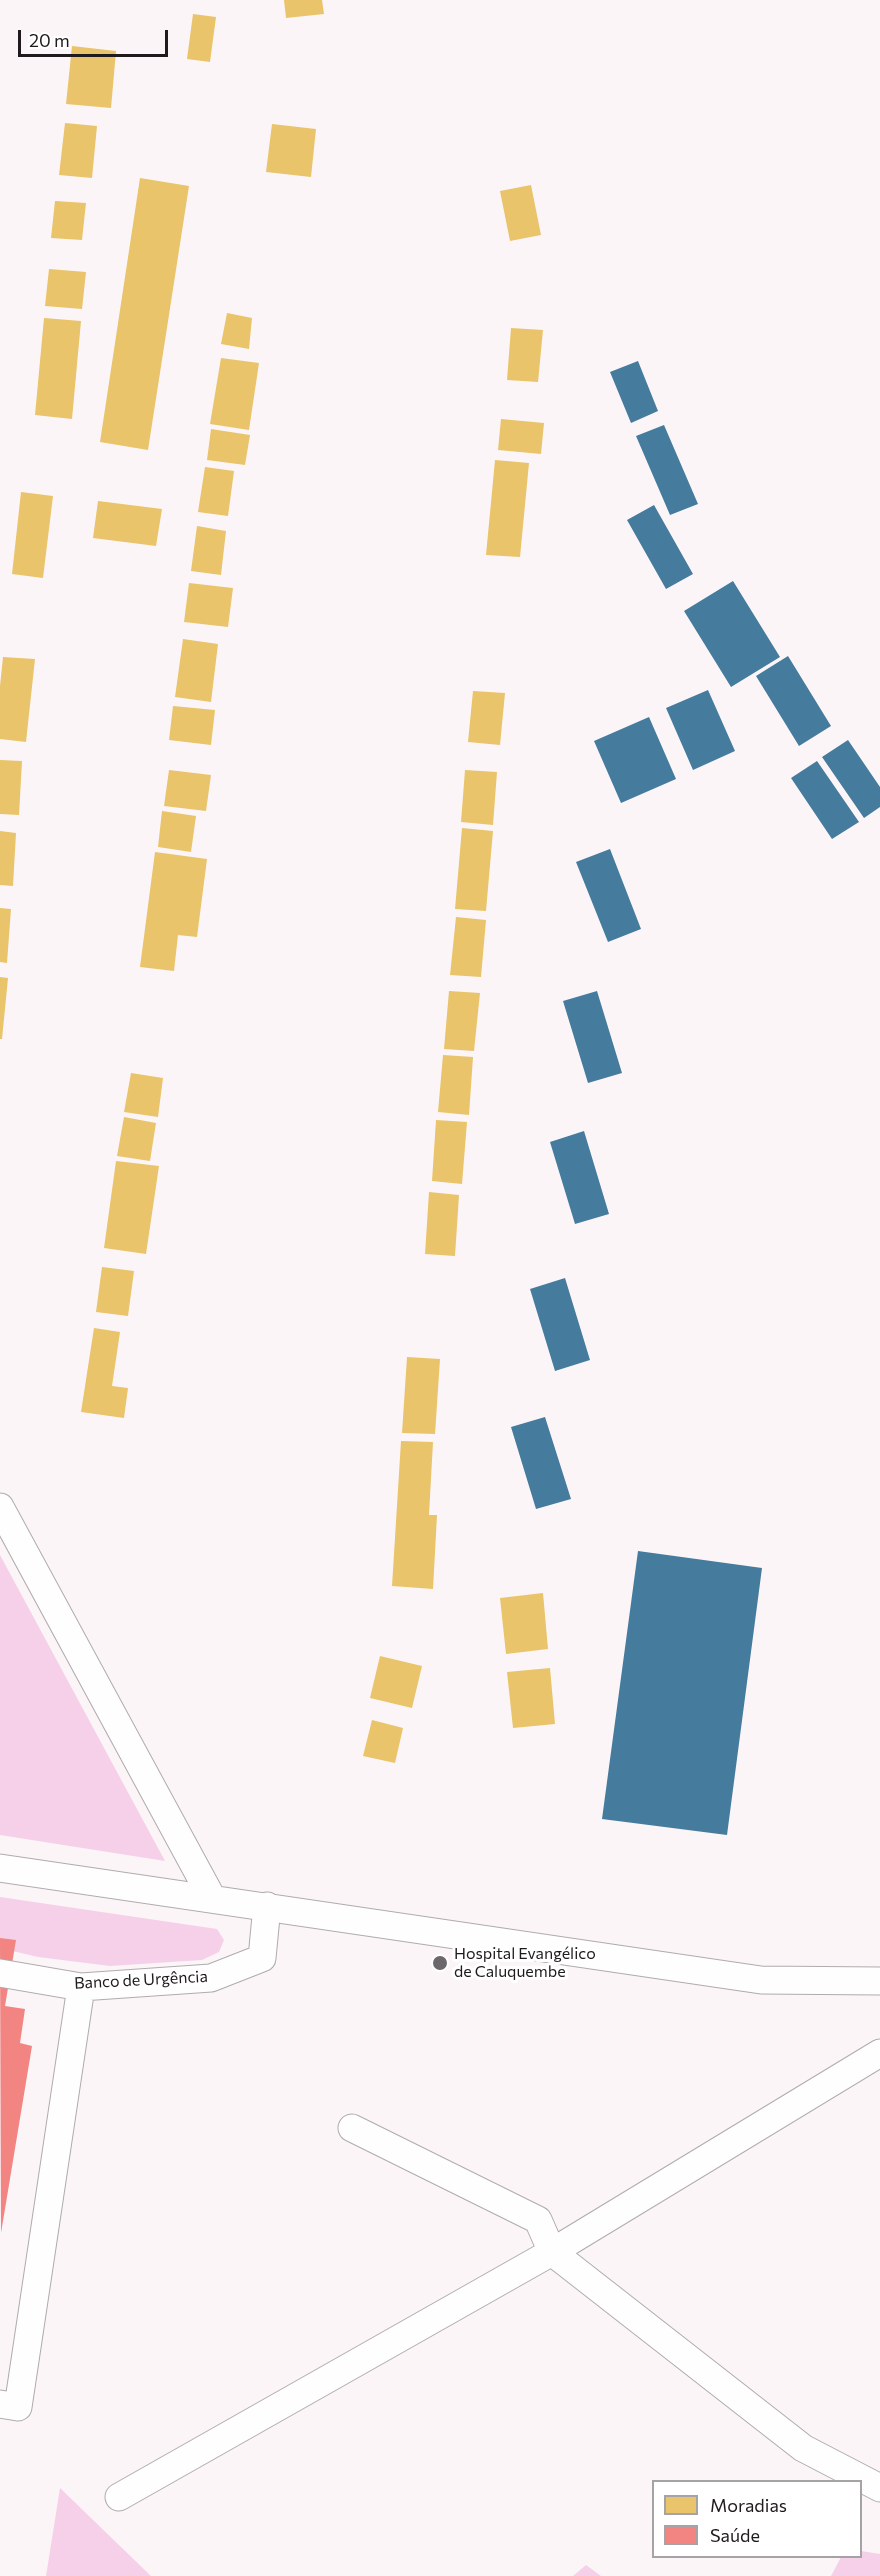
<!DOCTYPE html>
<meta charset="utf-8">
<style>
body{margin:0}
#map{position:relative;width:880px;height:2576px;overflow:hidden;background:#fbf5f8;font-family:Commissioner,sans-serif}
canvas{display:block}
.legend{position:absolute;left:652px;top:2480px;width:210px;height:78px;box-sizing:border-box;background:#fff;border:2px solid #a5a3a5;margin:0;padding:8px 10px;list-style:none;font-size:18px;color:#1f1a1d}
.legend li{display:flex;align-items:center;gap:12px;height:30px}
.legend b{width:30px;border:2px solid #a5a3a5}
.scale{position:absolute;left:18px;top:30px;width:150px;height:27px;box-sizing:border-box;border:3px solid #1f1a1d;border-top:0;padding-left:8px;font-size:18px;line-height:21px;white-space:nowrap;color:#1f1a1d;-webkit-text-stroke:4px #fff;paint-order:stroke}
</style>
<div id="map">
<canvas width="880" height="2576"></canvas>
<ul class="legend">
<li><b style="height:16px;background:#e9c46a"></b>Moradias</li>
<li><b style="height:16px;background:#f28482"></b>Saúde</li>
</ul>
<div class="scale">20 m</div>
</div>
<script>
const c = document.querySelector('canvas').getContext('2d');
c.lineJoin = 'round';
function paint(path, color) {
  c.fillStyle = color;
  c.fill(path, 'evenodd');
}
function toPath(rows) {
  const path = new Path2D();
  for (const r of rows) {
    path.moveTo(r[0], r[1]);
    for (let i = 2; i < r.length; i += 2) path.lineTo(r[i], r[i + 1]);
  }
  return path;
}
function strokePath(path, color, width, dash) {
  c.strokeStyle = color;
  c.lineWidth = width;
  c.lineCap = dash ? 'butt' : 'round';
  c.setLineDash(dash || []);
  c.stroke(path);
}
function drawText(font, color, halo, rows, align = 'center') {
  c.font = font + ' Commissioner,sans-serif';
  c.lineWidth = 6;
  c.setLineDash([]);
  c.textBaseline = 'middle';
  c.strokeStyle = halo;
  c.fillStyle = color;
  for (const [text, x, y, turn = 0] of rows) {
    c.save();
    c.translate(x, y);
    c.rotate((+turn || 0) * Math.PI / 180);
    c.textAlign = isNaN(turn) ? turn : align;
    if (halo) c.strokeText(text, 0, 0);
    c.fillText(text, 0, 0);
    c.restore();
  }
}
paint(toPath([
 [0,1555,165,1861,0,1835],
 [0,1897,217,1929,224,1940,219,1952,202,1960,110,1966,38,1957,0,1948],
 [60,2488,151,2576,46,2576],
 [861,2551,880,2554,880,2576,831,2576,841,2557,860,2556],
 [586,2565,601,2576,573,2576]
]), '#f6d0e8');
paint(toPath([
 [284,0,322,0,324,14,286,18],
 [193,14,216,17,210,62,187,59],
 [72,46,116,51,111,108,66,104],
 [65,123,97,126,92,178,59,175],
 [272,124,316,129,311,177,266,172],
 [140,178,189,186,148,450,100,442],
 [531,185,541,235,510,241,500,191],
 [55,201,86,203,82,240,51,238],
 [49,269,86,272,82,309,45,306],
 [227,313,252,318,249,349,221,344],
 [44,318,81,321,72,419,35,415],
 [511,328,543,330,538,382,507,380],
 [221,358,259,363,249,430,210,424],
 [501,419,544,423,541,454,498,450],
 [211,429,250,435,245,465,207,460],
 [495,460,529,463,520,557,486,555],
 [205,467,234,471,228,516,198,512],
 [21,492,53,496,43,578,12,574],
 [98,501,162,509,156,546,93,538],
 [197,526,226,531,221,575,191,571],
 [189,583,233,588,228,627,184,622],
 [183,639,218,644,211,702,175,697],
 [3,657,35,659,26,742,0,739,0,686],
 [473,691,505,693,500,745,468,742],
 [173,706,215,710,211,745,169,740],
 [0,760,22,761,19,815,0,814],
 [169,770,211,775,206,811,164,806],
 [465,770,497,772,493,825,461,822],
 [162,811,196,816,191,852,158,847],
 [462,828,493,831,486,911,455,909],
 [0,831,16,833,13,886,0,885],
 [155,852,207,859,197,937,178,935,174,971,140,967],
 [0,908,11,909,7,963,0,962],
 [456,917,486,920,481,977,450,975],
 [0,977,8,978,2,1039,0,1039],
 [449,991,480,993,474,1051,444,1049],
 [443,1055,473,1057,469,1115,438,1112],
 [131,1073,163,1078,158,1117,124,1112],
 [124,1117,156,1123,150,1161,117,1156],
 [436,1120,467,1122,462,1184,432,1181],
 [116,1161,159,1166,146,1254,104,1248],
 [429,1192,459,1195,455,1256,425,1254],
 [102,1267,134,1271,128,1316,96,1312],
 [94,1328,120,1332,112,1386,128,1388,124,1418,81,1412],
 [407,1357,440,1359,435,1434,402,1433],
 [401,1441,433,1442,429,1515,437,1515,433,1589,392,1586],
 [543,1593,548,1649,506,1654,500,1598],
 [380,1656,422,1666,412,1708,370,1698],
 [550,1668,555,1724,513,1728,507,1672],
 [372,1720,403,1728,395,1763,363,1756]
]), '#e9c46a');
paint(toPath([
 [0,1938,16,1940,5,2006,25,2009,20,2043,32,2046,1,2233]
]), '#f28482');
paint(toPath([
 [638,361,658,411,631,423,610,372],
 [664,425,698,504,670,515,636,436],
 [654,505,693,574,666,589,627,520],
 [733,581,780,657,731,687,684,611],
 [788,656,831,726,799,746,756,676],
 [708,690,735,751,693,770,666,708],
 [649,717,676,779,621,803,594,741],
 [848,740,880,787,880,807,864,818,822,757],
 [817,761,859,822,832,839,791,778],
 [610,849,641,929,608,942,576,862],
 [597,991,622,1073,588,1083,563,1001],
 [584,1131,609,1214,575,1224,550,1142],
 [565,1278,590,1360,555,1371,530,1289],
 [545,1417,571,1499,536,1509,511,1427],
 [638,1551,762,1568,727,1835,602,1819]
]), '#457b9d');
const service = toPath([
 [0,1507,212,1898],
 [0,1868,761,1980,880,1981],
 [0,1973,81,1987,211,1978,262,1958,267,1906],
 [352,2128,538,2220,552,2252,880,2053],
 [0,2404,18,2407,81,1987],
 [119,2497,552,2252,803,2448,880,2488]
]);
strokePath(service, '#b0abae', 29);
strokePath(service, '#fefefe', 27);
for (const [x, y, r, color] of [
 [440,1963,8,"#6c676a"]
]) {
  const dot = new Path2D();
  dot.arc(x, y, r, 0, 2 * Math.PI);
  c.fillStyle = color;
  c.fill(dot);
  strokePath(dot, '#fff', 2);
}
drawText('16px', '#1f1a1d', '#fff', [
 ["Hospital Evangélico",454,1954],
 ["de Caluquembe",454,1972]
], 'left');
drawText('16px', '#1f1a1d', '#fff', [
 ["Banco de Urgência",141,1980,-3]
]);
</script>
